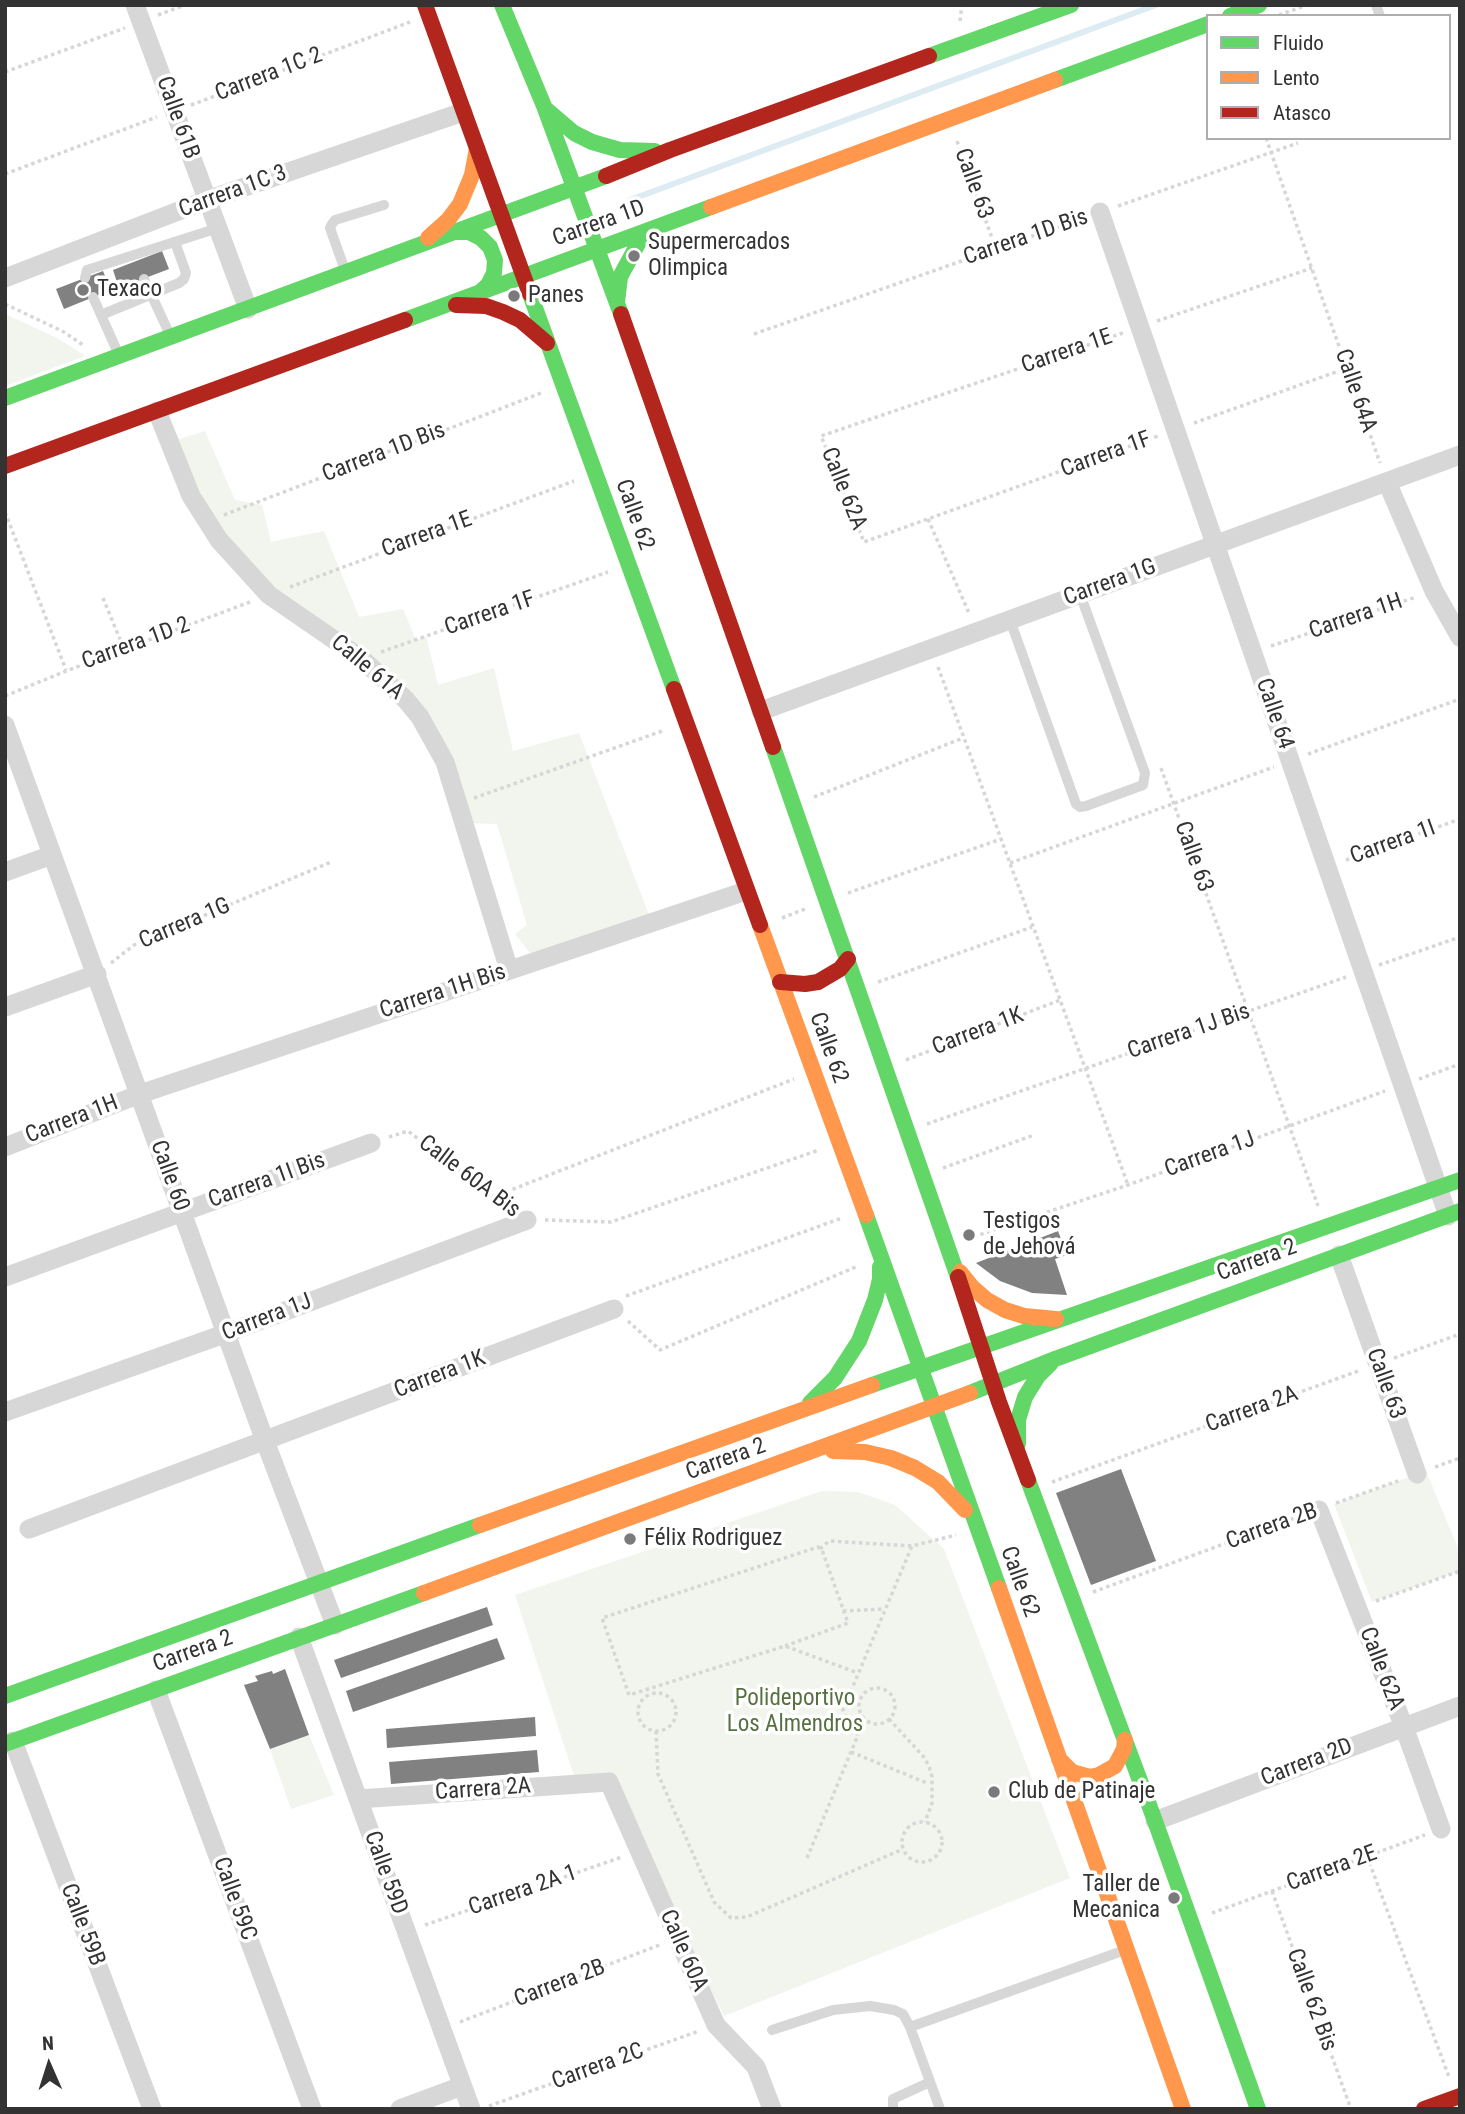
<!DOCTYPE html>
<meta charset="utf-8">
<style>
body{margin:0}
#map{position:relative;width:1465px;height:2114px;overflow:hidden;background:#fff;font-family:"Roboto Condensed",sans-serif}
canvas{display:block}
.frame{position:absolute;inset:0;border:7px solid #333;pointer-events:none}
.legend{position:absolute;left:1206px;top:14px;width:245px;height:126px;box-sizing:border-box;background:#fff;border:2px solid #adadad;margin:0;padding:9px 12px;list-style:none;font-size:21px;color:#333}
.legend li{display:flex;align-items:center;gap:14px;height:35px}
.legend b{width:35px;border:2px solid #adadad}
.north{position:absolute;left:14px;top:2030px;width:70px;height:70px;-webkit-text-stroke:5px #fff;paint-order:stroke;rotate:357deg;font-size:19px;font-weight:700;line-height:28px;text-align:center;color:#333}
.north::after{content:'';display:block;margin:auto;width:24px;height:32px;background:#333;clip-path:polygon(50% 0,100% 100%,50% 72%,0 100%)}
</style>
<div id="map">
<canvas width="1465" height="2114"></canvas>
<div class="frame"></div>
<ul class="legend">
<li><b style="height:9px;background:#63d668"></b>Fluido</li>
<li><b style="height:9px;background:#ff974d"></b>Lento</li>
<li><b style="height:9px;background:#b3261e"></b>Atasco</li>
</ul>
<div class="north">N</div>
</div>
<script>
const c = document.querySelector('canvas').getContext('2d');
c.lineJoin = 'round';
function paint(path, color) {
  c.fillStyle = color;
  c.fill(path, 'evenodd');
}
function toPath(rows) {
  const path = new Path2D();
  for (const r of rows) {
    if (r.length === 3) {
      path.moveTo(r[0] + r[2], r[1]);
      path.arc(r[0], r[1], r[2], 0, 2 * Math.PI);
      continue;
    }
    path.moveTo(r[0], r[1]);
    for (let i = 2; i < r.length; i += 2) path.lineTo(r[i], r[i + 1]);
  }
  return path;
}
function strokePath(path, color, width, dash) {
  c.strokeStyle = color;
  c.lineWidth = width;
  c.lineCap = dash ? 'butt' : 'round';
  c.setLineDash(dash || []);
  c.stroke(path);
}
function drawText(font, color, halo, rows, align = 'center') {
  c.font = font + ' "Roboto Condensed",sans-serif';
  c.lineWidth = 7;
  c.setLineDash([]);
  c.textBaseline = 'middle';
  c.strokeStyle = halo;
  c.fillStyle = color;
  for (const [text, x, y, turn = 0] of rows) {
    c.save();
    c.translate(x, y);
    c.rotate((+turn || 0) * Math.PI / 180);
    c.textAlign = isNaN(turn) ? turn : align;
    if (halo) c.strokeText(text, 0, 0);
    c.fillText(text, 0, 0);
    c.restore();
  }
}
paint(toPath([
 [5,314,59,339,85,356,5,386],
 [205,431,235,500,262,505,271,542,324,531,359,617,403,609,416,640,426,636,438,685,494,668,513,751,579,733,651,920,533,957,515,934,527,925,497,824,465,823,406,700,269,595,206,522,173,441],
 [1426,1471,1460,1553,1460,1571,1372,1602,1334,1504],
 [822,1491,858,1492,895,1505,944,1549,1070,1878,724,2016,609,1782,575,1779,515,1595],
 [309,1735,334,1795,291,1809,270,1749]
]), '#f1f5ed');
strokePath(toPath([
 [630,200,1156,5]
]), '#ddebf3', 6);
paint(toPath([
 [162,251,169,269,119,288,113,270],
 [103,271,111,290,64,309,56,289],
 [1058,1231,1067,1255,1055,1259,1067,1295,1032,1293,1000,1281,976,1263],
 [1121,1469,1156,1561,1091,1585,1056,1493],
 [487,1607,493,1625,341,1678,334,1660],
 [497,1638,505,1659,353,1712,346,1691],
 [285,1669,309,1735,270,1749,244,1685,258,1681,255,1676,272,1671,273,1674],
 [535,1717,536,1736,387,1748,386,1729],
 [537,1750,539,1772,391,1784,389,1762]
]), '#818181');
strokePath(toPath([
 [158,15,185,5],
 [1279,15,1307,5],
 [960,21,962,5],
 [5,72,125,28],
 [191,105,410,22],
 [1266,138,1380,463],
 [957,141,996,249],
 [5,174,157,117],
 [1118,206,1298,143],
 [5,304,64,332,83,345],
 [1157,321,1312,268],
 [1123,333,821,436,864,542,1158,436],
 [754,334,1081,219],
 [1194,423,1347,368],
 [5,512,66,670],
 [224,515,544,392],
 [928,519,969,613],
 [290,587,574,481],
 [103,598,124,649],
 [1271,646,1416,597],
 [381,652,608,572],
 [938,667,1128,1185],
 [5,696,66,671,250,602],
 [1308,754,1460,699],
 [1161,768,1318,1206],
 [814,797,963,738],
 [474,798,665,730],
 [1346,860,1460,819],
 [1010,863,1274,767],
 [848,893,1001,839],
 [782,918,808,908],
 [111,963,134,945,331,862],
 [1379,965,1460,937],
 [878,982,1032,927],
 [906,1060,1060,1000],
 [1419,1079,1460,1064],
 [927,1124,1346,977],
 [389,1137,408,1131,509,1208],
 [943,1168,1034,1135],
 [493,1197,794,1079],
 [545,1220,611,1222,819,1150],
 [967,1239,1128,1185,1385,1091],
 [626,1296,842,1218],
 [628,1321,660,1350,858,1266],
 [1394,1358,1460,1334],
 [1435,1467,1460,1458],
 [1052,1482,1361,1370],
 [1336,1503,1398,1481],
 [820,1549,829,1541,912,1546],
 [1093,1592,1303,1515],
 [1376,1601,1460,1571],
 [843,1611,885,1609],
 [785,1646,848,1623,822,1550,818,1547,602,1618,629,1695,785,1646,858,1673],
 [877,1706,18],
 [657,1712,19],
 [889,1719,923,1756,929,1766,932,1777,932,1803,925,1822],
 [656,1731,658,1774,714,1902,731,1918,747,1917,903,1849],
 [851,1752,927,1783],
 [922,1842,20],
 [1367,1856,1449,2077],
 [807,1858,858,1735,843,1710,912,1546,956,1535],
 [1272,1891,1351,2109],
 [1212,1913,1425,1835],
 [425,1925,622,1857],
 [460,2022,662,1944],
 [489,2106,699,2031]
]), '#d6d6d6', 3.5, [3.5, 3.5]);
strokePath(toPath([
 [1376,5,1380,16],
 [346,273,330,228,332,224,335,220,384,205],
 [85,278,87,270,218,228],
 [144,279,170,335],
 [93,297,118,353],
 [101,315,179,283,184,279,186,273,175,242],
 [1010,620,1076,804,1080,807,1086,806,1143,785,1145,773,1080,594],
 [772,2030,833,2010,870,2006,894,2010,903,2014,910,2027],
 [893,2109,893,2099,930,2082],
 [940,2109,910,2027,1125,1950]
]), '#d7d7d7', 10);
strokePath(toPath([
 [135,5,248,309],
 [1100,212,1448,1216],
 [5,278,207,200,463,112],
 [157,411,191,496,219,540,269,595,362,659,406,700,420,717,445,762,509,970],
 [1387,482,1434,591,1460,637],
 [761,711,1460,455],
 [5,725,265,1441,335,1625],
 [5,872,52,855],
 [5,1007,97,974],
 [5,1147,140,1094,746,891],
 [1339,1255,1417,1474],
 [5,1277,371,1143],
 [5,1412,227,1333,527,1220],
 [1319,1510,1404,1727,1441,1829],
 [29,1529,614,1309],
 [299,1637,471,2109],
 [156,1690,312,2109],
 [13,1741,152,2109],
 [358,1799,609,1782,716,2025,756,2067,772,2109],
 [1155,1821,1460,1706],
 [400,2109,462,2086]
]), '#d7d7d7', 19);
strokePath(toPath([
 [502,5,544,106,621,314],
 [1230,16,1259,5],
 [929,56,1071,5],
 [1055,80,1208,24],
 [547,110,574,133,592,142,620,150,655,151],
 [455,232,469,232,481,238,490,247,495,260,494,273,488,285,478,294],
 [530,294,674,689],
 [617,302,620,277,640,240,650,230],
 [405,320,711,207],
 [5,398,606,176],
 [773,747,958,1277],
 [866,1215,999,1588],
 [872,1385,1460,1180],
 [970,1393,1055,1359,1460,1211],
 [810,1403,835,1378,859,1341,875,1300,880,1279,880,1267],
 [1018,1444,1018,1420,1025,1397,1038,1376,1051,1363],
 [1028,1480,1155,1821,1258,2109],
 [5,1696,480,1525],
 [5,1744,424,1593]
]), '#63d668', 16);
strokePath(toPath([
 [711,207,1055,80],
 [428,238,448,220,460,204,472,175,477,148],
 [760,925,866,1215],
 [960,1272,972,1287,987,1300,1005,1310,1024,1316,1056,1319],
 [833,1451,865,1452,891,1458,915,1468,938,1482,965,1510],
 [480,1525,872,1385],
 [999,1588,1183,2109],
 [424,1593,970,1393],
 [1059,1759,1072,1772,1090,1777,1099,1775,1115,1766,1124,1749,1125,1740]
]), '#ff974d', 16);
strokePath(toPath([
 [425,5,530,294],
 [606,176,670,150,929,56],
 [456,305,486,306,503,312,520,320,547,343],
 [621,314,773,747],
 [5,466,405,320],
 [674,689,760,925],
 [780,982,805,984,818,982,840,969,848,959],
 [958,1277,999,1402,1028,1480],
 [1424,2109,1460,2096]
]), '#b3261e', 16);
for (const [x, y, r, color] of [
 [634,256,7,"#7a7a7a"],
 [83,290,7,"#7a7a7a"],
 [514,296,7,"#7a7a7a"],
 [969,1235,7,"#7a7a7a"],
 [630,1539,7,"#7a7a7a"],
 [994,1792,7,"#7a7a7a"],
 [1174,1898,7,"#7a7a7a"]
]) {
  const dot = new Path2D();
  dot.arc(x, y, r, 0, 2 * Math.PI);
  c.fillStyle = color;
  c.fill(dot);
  strokePath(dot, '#fff', 2.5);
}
drawText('23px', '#333', '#fff', [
 ["Carrera 1C 2",269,75,-21],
 ["Calle 61B",177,118,70],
 ["Calle 63",973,184,70],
 ["Carrera 1C 3",233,192,-20],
 ["Carrera 1D",599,224,-20],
 ["Carrera 1D Bis",1026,238,-19],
 ["Carrera 1E",1067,352,-19],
 ["Calle 64A",1355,391,71],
 ["Carrera 1D Bis",384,453,-21],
 ["Carrera 1F",1106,455,-20],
 ["Calle 62A",843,489,68],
 ["Calle 62",634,515,70],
 ["Carrera 1E",427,535,-20],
 ["Carrera 1G",1110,583,-20],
 ["Carrera 1F",490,614,-19],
 ["Carrera 1H",1356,617,-19],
 ["Carrera 1D 2",136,644,-20],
 ["Calle 61A",367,668,40],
 ["Calle 64",1274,714,71],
 ["Carrera 1I",1393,843,-20],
 ["Calle 63",1193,857,70],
 ["Carrera 1G",185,924,-23],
 ["Carrera 1H Bis",443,992,-18],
 ["Carrera 1K",978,1032,-21],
 ["Carrera 1J Bis",1189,1032,-19],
 ["Calle 62",828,1048,70],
 ["Carrera 1H",72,1120,-21],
 ["Carrera 1J",1210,1155,-20],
 ["Calle 60",169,1176,70],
 ["Calle 60A Bis",469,1177,37],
 ["Carrera 1I Bis",267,1181,-20],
 ["Carrera 2",1257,1261,-20],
 ["Carrera 1J",267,1318,-21],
 ["Carrera 1K",440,1375,-21],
 ["Calle 63",1385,1384,70],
 ["Carrera 2A",1252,1410,-20],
 ["Carrera 2",726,1460,-20],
 ["Carrera 2B",1272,1527,-20],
 ["Calle 62",1019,1582,70],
 ["Carrera 2",193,1652,-20],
 ["Calle 62A",1381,1669,69],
 ["Carrera 2D",1307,1763,-21],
 ["Carrera 2A",483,1790,-4],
 ["Carrera 2E",1332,1869,-20],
 ["Calle 59D",385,1873,70],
 ["Carrera 2A 1",523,1891,-19],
 ["Calle 59C",234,1899,70],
 ["Calle 59B",82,1925,69],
 ["Calle 60A",683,1951,66],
 ["Carrera 2B",560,1984,-21],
 ["Calle 62 Bis",1311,2000,70],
 ["Carrera 2C",598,2067,-20]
]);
drawText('23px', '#333', '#fff', [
 ["Supermercados",648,243],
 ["Olimpica",648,269],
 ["Texaco",97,290],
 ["Panes",528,296],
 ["Testigos",983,1222],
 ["de Jehová",983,1248],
 ["Félix Rodriguez",644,1539],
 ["Club de Patinaje",1008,1792],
 ["Taller de",1160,1885,"right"],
 ["Mecanica",1160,1911,"right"]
], 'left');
drawText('23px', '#56703f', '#fff', [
 ["Polideportivo",795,1699],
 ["Los Almendros",795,1725]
]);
</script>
